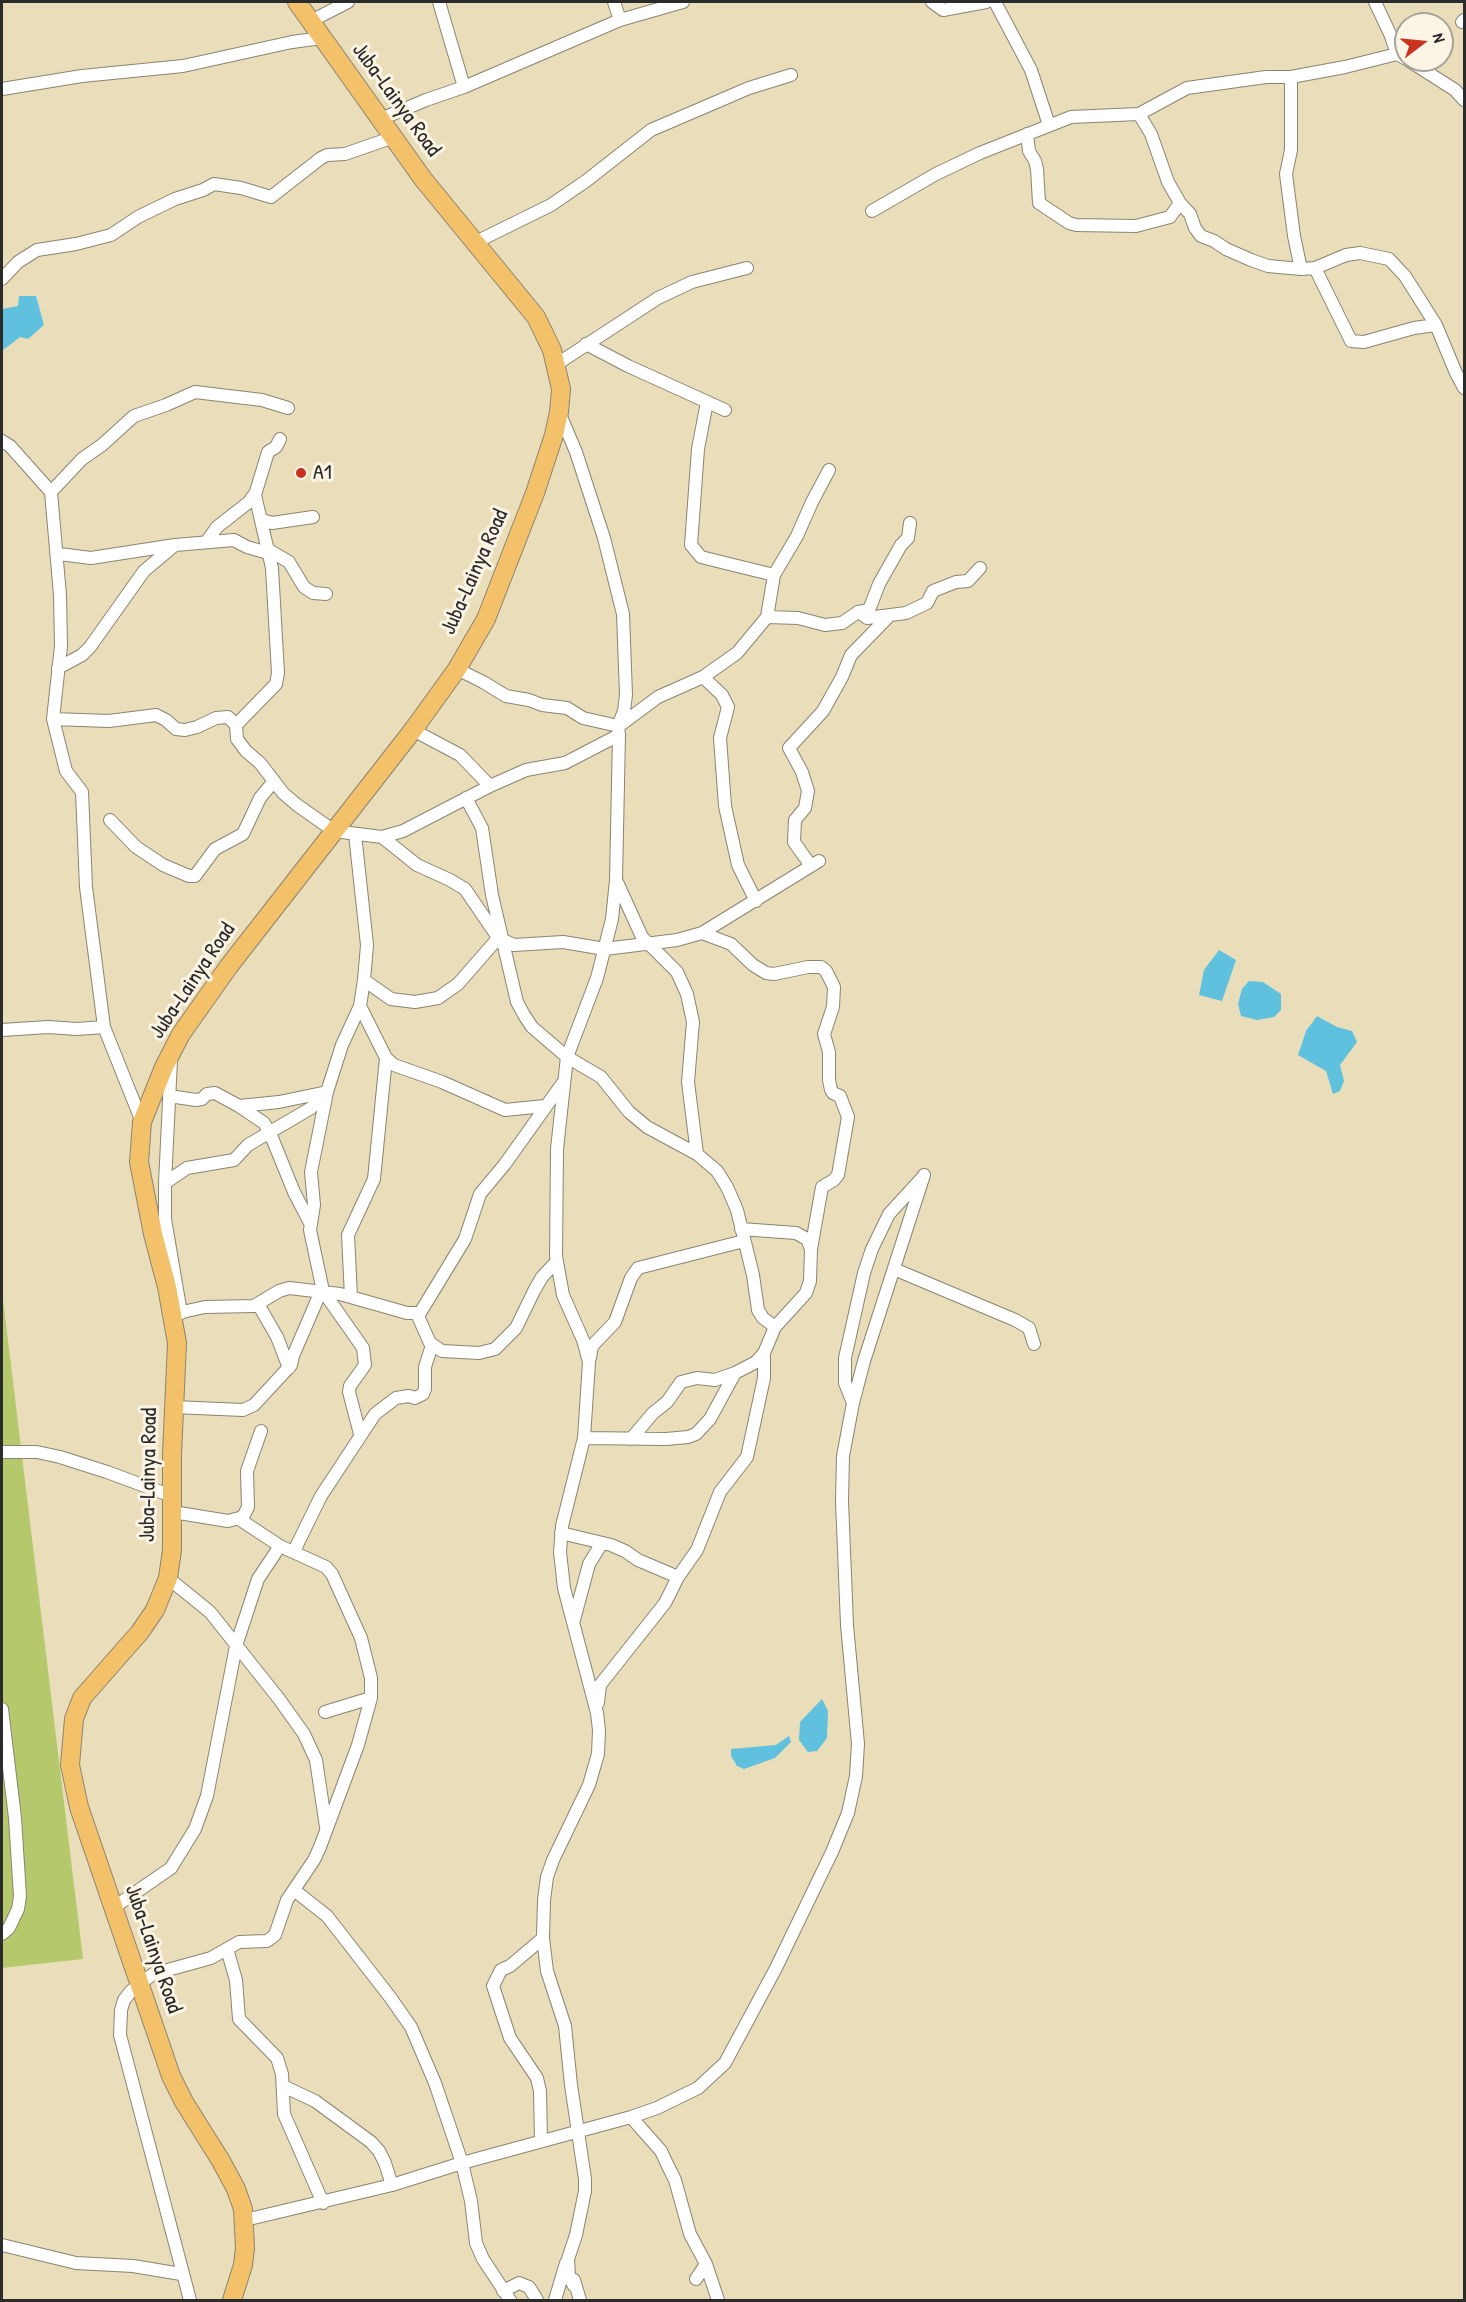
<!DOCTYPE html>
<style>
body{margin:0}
#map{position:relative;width:1466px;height:2302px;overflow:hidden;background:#e9deb9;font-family:"Patrick Hand",sans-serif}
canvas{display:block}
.frame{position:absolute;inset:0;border:3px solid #2b2b2b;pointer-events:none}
.north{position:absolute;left:1394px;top:12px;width:60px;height:60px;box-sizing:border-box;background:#fcf5e5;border:2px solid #a8a49b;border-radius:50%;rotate:74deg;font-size:16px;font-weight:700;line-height:24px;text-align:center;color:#2b2b2b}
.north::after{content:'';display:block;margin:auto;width:21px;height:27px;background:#c8321e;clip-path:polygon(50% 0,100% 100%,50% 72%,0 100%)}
</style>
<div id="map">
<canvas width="1466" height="2302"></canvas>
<div class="frame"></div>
<div class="north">N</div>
</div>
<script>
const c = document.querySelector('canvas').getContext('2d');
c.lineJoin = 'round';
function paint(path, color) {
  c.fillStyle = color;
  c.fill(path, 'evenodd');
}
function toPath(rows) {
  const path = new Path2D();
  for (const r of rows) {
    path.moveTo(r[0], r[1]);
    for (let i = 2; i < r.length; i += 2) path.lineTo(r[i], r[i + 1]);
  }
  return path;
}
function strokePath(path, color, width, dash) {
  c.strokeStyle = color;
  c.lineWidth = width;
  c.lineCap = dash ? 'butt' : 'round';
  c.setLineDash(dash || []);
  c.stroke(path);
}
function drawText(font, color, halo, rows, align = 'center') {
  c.font = font + ' "Patrick Hand",sans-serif';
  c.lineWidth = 6;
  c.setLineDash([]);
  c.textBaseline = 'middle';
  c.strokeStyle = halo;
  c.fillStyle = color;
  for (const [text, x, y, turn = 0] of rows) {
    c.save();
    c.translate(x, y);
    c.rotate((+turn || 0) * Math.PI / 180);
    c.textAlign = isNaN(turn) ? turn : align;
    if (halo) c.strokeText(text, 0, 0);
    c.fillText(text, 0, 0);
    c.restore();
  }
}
paint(toPath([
 [2,1291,83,1959,2,1968]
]), '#b5c96c');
paint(toPath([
 [19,296,36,296,44,325,28,339,20,337,2,351,2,309,18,306],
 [1219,950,1236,960,1222,1001,1199,995,1204,970],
 [1249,981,1263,982,1281,994,1281,1010,1274,1017,1257,1020,1241,1016,1238,1004,1242,989],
 [1317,1016,1337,1027,1352,1031,1357,1042,1340,1065,1344,1081,1340,1091,1333,1094,1326,1071,1298,1055,1306,1031],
 [822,1699,828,1711,827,1738,817,1751,808,1752,799,1740,800,1722],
 [789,1736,791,1742,775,1758,744,1769,737,1766,731,1756,731,1749,776,1745]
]), '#5fc1dd');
const minor = toPath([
 [614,2,620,20],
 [932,2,943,10,986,2],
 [995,2,1031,70,1049,125],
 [1375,2,1391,36,1397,54],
 [311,21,348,2],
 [1462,22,1464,20],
 [1408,60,1455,90,1464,100],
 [1291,77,1291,150,1286,174,1294,236,1301,269],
 [464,87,620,20,683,2],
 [2,89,82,76,183,66,292,42,322,38],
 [1139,114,1151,134,1168,182,1180,203,1190,214,1195,228,1201,236,1214,241,1226,249,1251,260,1268,266,1301,269,1315,268,1346,255,1360,253,1389,259,1405,276,1436,325,1456,373,1464,388],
 [381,119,426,100,464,87,439,2],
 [1027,134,1029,151,1035,161,1037,169,1039,203,1069,223,1076,225,1136,226,1170,217,1180,203],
 [872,211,936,174,980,153,1071,117,1139,114,1187,88,1266,77,1291,77,1345,67,1397,54,1406,59],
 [476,242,551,205,586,181,651,130,749,88,791,75],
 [1315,268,1351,341,1364,342,1414,328,1436,325],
 [2,279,18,262,37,250,76,244,111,235,138,217,175,199,203,190,214,184,241,188,271,197,321,158,327,155,345,154,394,137],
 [586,344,628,366,725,410],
 [557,364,658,298,692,282,747,268],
 [707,402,698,449,691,545,701,557,774,575],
 [2,441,10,446,51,492,60,595,61,646,53,719,66,771,82,792,86,887,104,1027,142,1122],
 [51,492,82,459,102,445,134,416,166,405,195,392,262,400,288,408],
 [262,520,272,523,313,517],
 [207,541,217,527,249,502,256,492],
 [267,549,289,562,304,587,313,593,326,594],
 [59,554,91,558,175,545],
 [859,612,867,618,906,613,927,603,933,591,956,582,968,581,980,568],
 [767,617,774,575,797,536,812,502,829,470],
 [58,668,82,655,90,647,144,571,175,545,234,540,247,547,268,553],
 [457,669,483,682,506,696,529,700,542,705,567,708,583,718,618,726],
 [703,677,722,695,728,707,720,738,725,806,738,865,756,901],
 [53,719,109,721,156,715,166,720,176,729,185,730,197,727,216,718,228,717,236,725,237,739,246,751,260,763,283,793,297,805,334,831,382,837,403,831,490,786,526,770,565,763,619,735,618,726,624,711,626,695,623,614,604,538,576,452,559,412],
 [236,725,276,684,278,673,272,568,255,495,268,452,276,447,280,439],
 [619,726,658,697,703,677,737,653,767,617,798,618,825,625,842,623,858,612,869,610,879,584,901,545,908,538,910,523],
 [413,730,460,755,490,786],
 [466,798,482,828,492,895,517,1002,524,1015,532,1027,567,1057,601,1077,629,1112,647,1127,697,1154,717,1171,727,1187,737,1210,753,1275,758,1310,763,1318,775,1327],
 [110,820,136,847,163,865,189,876,195,876,215,849,243,834,260,798,274,781],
 [355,834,367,945,364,980,360,1006,342,1045,327,1092,311,1172,314,1205,310,1230,323,1291,363,1348,365,1365,350,1386,349,1392,360,1434],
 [382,837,417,865,450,880,465,889,495,933,503,940,514,945,563,942,605,949,677,940,702,933,731,944,753,965,766,973,774,974,808,967,821,967,826,971,834,987,833,1007,824,1034,829,1052,829,1080,831,1090,833,1093,840,1096,848,1117,838,1175,834,1180,822,1187,811,1249],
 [811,866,794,842,795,820,805,808,808,791,802,772,789,748,823,711,842,677,851,655,890,615],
 [617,882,642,937,677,972,687,994,693,1022,688,1082,697,1154],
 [702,933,819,861],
 [364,980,391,999,415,1002,438,998,458,984,499,937],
 [360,1006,386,1058,394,1065,442,1082,505,1110,545,1106],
 [2,1030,48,1027,77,1029,104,1027],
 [171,1060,165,1183,165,1219,181,1313],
 [169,1096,196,1100,202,1099,207,1094,215,1093,239,1106,264,1123,270,1133,294,1192,310,1223],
 [239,1106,279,1102,327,1092],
 [165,1183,187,1168,234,1160,248,1145,311,1108,327,1092],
 [894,1269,1015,1320,1029,1328,1034,1344],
 [351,1297,348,1235,374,1179,386,1058],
 [258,1304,277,1337,289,1368],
 [173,1314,205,1307,254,1306,279,1291,289,1288,340,1294,407,1313,420,1313,465,1239,480,1194,505,1164,562,1084],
 [417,1314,430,1343,442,1351,479,1353,495,1349,516,1328,534,1291,542,1277,557,1261],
 [590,1358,592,1346,615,1322,631,1278,638,1268,744,1241],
 [853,1403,845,1383,845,1358,864,1273,872,1249,889,1214,922,1178],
 [174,1407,243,1410,254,1405,291,1365,293,1356,321,1291],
 [584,1438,666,1439,688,1437,696,1434,710,1419,735,1373],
 [631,1439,653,1413,667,1402,681,1382,697,1378,715,1380,735,1373,756,1362,764,1353,775,1327,806,1293,810,1281,811,1249,807,1239,796,1233,741,1229],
 [2,1452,37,1452,60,1457,107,1472,172,1496],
 [173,1512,228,1521,243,1517,248,1507,247,1471,261,1431],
 [561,1533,611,1545,625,1551,638,1560,678,1577],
 [294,1551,321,1496,375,1414,396,1398,409,1396,415,1398,423,1394,425,1389,425,1367,432,1345],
 [168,1578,210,1612,279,1699,304,1734,316,1760,326,1827],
 [574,1620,589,1564,602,1543],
 [598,1703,600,1685,665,1603,678,1577,697,1550,720,1492,747,1457,764,1378,764,1353],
 [2,1709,15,1818,20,1896,18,1909,9,1928,2,1934],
 [325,1712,371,1698],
 [294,1890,327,1916,390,1997,411,2027,435,2083,462,2163,471,2201,476,2243,483,2259,510,2300],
 [113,1908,171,1868,195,1829,207,1796,236,1646,258,1579,280,1546],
 [227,1949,236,1980,239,2019,277,2058,282,2074,284,2114,323,2203],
 [283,2086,315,2101,371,2142,379,2151,385,2163,392,2185],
 [631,2117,661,2151,668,2166,675,2180,690,2234,706,2264,718,2300],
 [541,2141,540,2091,537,2078,510,2038,493,1986,501,1970,510,1966,543,1938],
 [245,2220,392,2185,462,2163,631,2117,657,2108,698,2088,725,2063,776,1968,832,1852,848,1813,856,1776,858,1744,847,1625,842,1501,843,1456,853,1403,864,1361,924,1175],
 [2,2245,76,2263,133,2266,181,2274],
 [696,2279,706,2264],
 [574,2280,580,2300],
 [574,2286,569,2276,568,2259,576,2235,585,2191,585,2179,571,2085,565,2026,547,1971,543,1938,544,1900,547,1877,553,1860,589,1785,598,1754,599,1730,597,1713,564,1588,560,1552,562,1526,584,1438,589,1362,583,1340,563,1295,556,1256,557,1149,567,1057,597,978,612,919,616,880,619,735],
 [503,2291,519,2283,529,2287,537,2300],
 [190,2300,120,2035,121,2010,124,2000,131,1991,153,1974,211,1958,239,1942,267,1941,275,1935,287,1900,314,1860,320,1847,358,1745,371,1698,371,1678,361,1638,332,1574,326,1567,280,1546,239,1519],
 [555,2300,566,2263]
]);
const primary = toPath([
 [232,2300,243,2265,245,2248,243,2209,236,2189,221,2161,184,2102,171,2076,79,1807,70,1765,74,1719,82,1698,140,1632,155,1610,168,1578,172,1550,172,1455,177,1343,167,1287,153,1234,139,1162,142,1122,164,1067,181,1034,229,966,413,730,457,669,486,619,535,493,554,435,559,412,561,389,552,350,536,317,423,179,297,2]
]);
strokePath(minor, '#8a8472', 14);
strokePath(primary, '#8a8472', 20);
strokePath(minor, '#fff', 12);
strokePath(primary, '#f4c16b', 18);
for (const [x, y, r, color] of [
 [301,473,6,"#c8321e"]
]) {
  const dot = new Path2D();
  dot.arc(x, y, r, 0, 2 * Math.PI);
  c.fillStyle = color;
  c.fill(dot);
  strokePath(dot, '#fcf5e5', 2);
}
drawText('22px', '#2b2b2b', '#fcf5e5', [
 ["Juba-Lainya Road",396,100,54],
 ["Juba-Lainya Road",475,572,-66],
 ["Juba-Lainya Road",193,981,-56],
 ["Juba-Lainya Road",149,1475,-89],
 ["Juba-Lainya Road",153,1949,71]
]);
drawText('22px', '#2b2b2b', '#fcf5e5', [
 ["A1",313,473]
], 'left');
</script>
